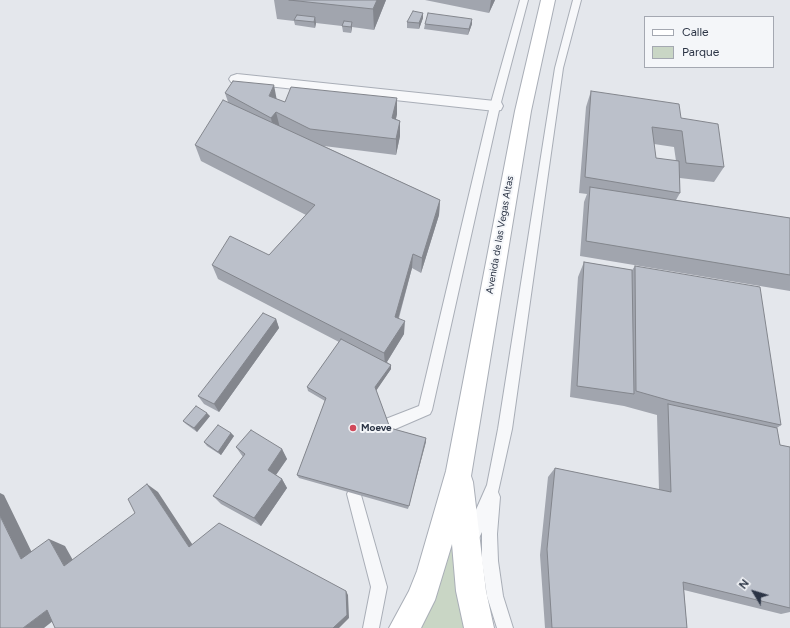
<!DOCTYPE html>
<style>
body{margin:0}
#map{position:relative;width:790px;height:628px;overflow:hidden;background:#e4e7ec;font-family:Figtree,sans-serif}
canvas{display:block}
.legend{position:absolute;left:644px;top:16px;width:130px;height:52px;box-sizing:border-box;background:#f4f6f9;border:1px solid #a4a8b1;margin:0;padding:5px 7px;list-style:none;font-size:12px;color:#2b3445}
.legend li{display:flex;align-items:center;gap:8px;height:20px}
.legend b{width:20px;border:1px solid #a4a8b1}
.north{position:absolute;left:734px;top:572px;width:40px;height:40px;-webkit-text-stroke:3px #f4f6f9;paint-order:stroke;rotate:308deg;font-size:11px;font-weight:700;line-height:16px;text-align:center;color:#2b3445}
.north::after{content:'';display:block;margin:auto;width:14px;height:18px;background:#2b3445;clip-path:polygon(50% 0,100% 100%,50% 72%,0 100%)}
</style>
<div id="map">
<canvas width="790" height="628"></canvas>
<ul class="legend">
<li><b style="height:5px;background:#fff"></b>Calle</li>
<li><b style="height:11px;background:#c9d6c5"></b>Parque</li>
</ul>
<div class="north">N</div>
</div>
<script>
const c = document.querySelector('canvas').getContext('2d');
c.lineJoin = 'round';
function paint(path, color) {
  c.fillStyle = color;
  c.fill(path, 'evenodd');
}
function toPath(rows) {
  const path = new Path2D();
  for (const r of rows) {
    path.moveTo(r[0], r[1]);
    for (let i = 2; i < r.length; i += 2) path.lineTo(r[i], r[i + 1]);
  }
  return path;
}
function strokePath(path, color, width, dash) {
  c.strokeStyle = color;
  c.lineWidth = width;
  c.lineCap = dash ? 'butt' : 'round';
  c.setLineDash(dash || []);
  c.stroke(path);
}
function drawText(font, color, halo, rows, align = 'center') {
  c.font = font + ' Figtree,sans-serif';
  c.lineWidth = 4;
  c.setLineDash([]);
  c.textBaseline = 'middle';
  c.strokeStyle = halo;
  c.fillStyle = color;
  for (const [text, x, y, turn = 0] of rows) {
    c.save();
    c.translate(x, y);
    c.rotate((+turn || 0) * Math.PI / 180);
    c.textAlign = isNaN(turn) ? turn : align;
    if (halo) c.strokeText(text, 0, 0);
    c.fillText(text, 0, 0);
    c.restore();
  }
}
paint(toPath([
 [459,471,479,628,404,628]
]), '#c9d6c5');
const service = toPath([
 [520,0,528,0,500,106,432,410,430,414,393,430,386,443,381,445,376,443,374,438,383,420,419,406,490,106,520,0],
 [573,0,581,0,563,68,512,429,498,492,500,497,497,534,498,561,503,596,513,628,497,628,487,596,482,561,482,532,477,542,472,545,467,542,464,537,487,485,498,429,555,68,573,0],
 [361,473,366,475,368,480,361,495,387,587,379,628,363,628,371,587,347,494,356,475,361,473]
]);
const minor = toPath([
 [237,74,495,101,501,102,503,106,501,110,495,111,231,82,229,79,231,76,237,74]
]);
const secondary = toPath([
 [541,0,555,0,531,111,471,476,473,482,486,591,494,628,464,628,456,591,452,544,435,600,421,628,389,628,409,591,417,571,446,471,515,111,541,0]
]);
strokePath(service, '#a9aeb7', 2);
strokePath(minor, '#a9aeb7', 2);
strokePath(secondary, '#a9aeb7', 2);
paint(service, '#f7f8fa');
paint(minor, '#f7f8fa');
paint(secondary, '#fff');
paint(toPath([
 [274,0,386,0,374,30,352,27,351,33,343,32,342,26,316,23,315,28,295,25,294,21,277,19],
 [425,0,495,0,489,13],
 [423,13,423,18,419,29,407,28,407,22],
 [425,24,472,24,468,35,424,29],
 [591,91,681,118,724,167,714,182,680,178,680,193,676,200,790,218,790,291,580,256,584,202,587,194,579,193,586,107],
 [654,144,674,147,676,161,656,158],
 [225,93,277,99,285,102,397,98,397,114,396,119,400,121,400,136,396,155,324,146,440,200,439,215,421,273,412,268,399,318,404,334,387,362,391,365,391,369,376,390,390,428,426,438,408,509,299,478,297,475,325,401,308,391,307,387,339,342,218,279,212,265,269,255,306,215,201,161,195,145,228,102],
 [584,262,632,270,635,266,781,425,777,428,780,445,790,447,790,612,781,614,684,590,687,628,545,628,540,555,548,477,555,468,659,490,657,415,624,406,570,397,578,277],
 [276,319,279,328,219,412,204,404,198,396],
 [210,416,197,432,186,424,183,421],
 [231,433,234,436,221,455,207,446,204,442],
 [236,447,282,449,287,459,276,475,282,479,287,488,261,526,221,504,213,496,243,457]
]), '#a1a5ae');
paint(toPath([
 [377,0,386,0,374,30,373,9],
 [491,0,495,0,489,13],
 [423,13,423,18,419,29,419,23],
 [315,17,316,23,315,28,314,22],
 [472,19,472,24,468,35,469,29],
 [352,22,352,27,351,33,351,27],
 [274,85,277,101,269,96],
 [397,98,397,114,392,134,392,118],
 [276,112,280,128,274,134,271,118],
 [400,121,400,136,396,155,396,139],
 [440,200,439,215,421,273,422,258],
 [413,254,412,268,395,330,395,317],
 [276,319,279,328,219,412,214,404],
 [405,321,404,334,385,365,384,353],
 [391,365,391,369,376,391,375,387],
 [207,413,210,416,197,432,194,428],
 [231,433,234,436,221,455,218,452],
 [426,438,426,442,408,509,409,506],
 [282,449,287,459,273,479,268,470],
 [282,479,287,488,261,526,254,518],
 [147,484,158,492,198,553,189,547],
 [0,493,4,495,38,565,21,559,0,516],
 [49,539,65,546,79,571,64,566],
 [346,591,348,595,349,618,339,628,333,628],
 [47,610,63,613,44,628,23,628]
]), '#83868d');
const building = toPath([
 [289,0,377,0,373,9,289,0],
 [413,11,423,13,419,23,407,22,413,11],
 [428,13,472,19,469,29,425,24,428,13],
 [297,15,315,17,314,22,294,20,297,15],
 [344,21,352,22,351,27,342,26,344,21],
 [233,81,274,85,269,96,285,102,291,87,397,98,392,118,400,121,396,139,310,129,276,112,271,118,225,93,233,81],
 [591,91,679,104,681,118,718,124,724,167,686,163,682,131,652,127,656,158,679,161,680,193,585,177,591,91],
 [223,100,440,200,422,258,413,254,395,317,405,321,384,353,212,265,230,236,269,255,315,205,195,145,223,100],
 [590,187,790,218,790,275,586,241,590,187],
 [584,262,632,270,634,394,577,386,584,262],
 [635,266,760,287,781,425,671,401,636,391,635,266],
 [263,313,276,319,214,404,198,396,263,313],
 [341,339,391,365,375,387,390,428,426,438,409,506,297,475,326,398,307,387,341,339],
 [668,404,777,428,780,445,790,447,790,608,683,582,687,628,552,628,547,549,555,468,671,492,668,404],
 [196,406,207,413,194,428,183,421,196,406],
 [218,425,231,433,218,452,204,442,218,425],
 [251,430,282,449,268,470,282,479,254,518,213,496,245,454,236,447,251,430],
 [147,484,189,547,219,523,346,591,347,615,333,628,55,628,47,610,23,628,0,628,0,516,21,559,49,539,64,566,135,513,128,499,147,484]
]);
paint(building, '#bbc0ca');
strokePath(building, '#83868d', 1);
for (const [x, y, r, color] of [
 [353,428,4,"#d1495b"]
]) {
  const dot = new Path2D();
  dot.arc(x, y, r, 0, 2 * Math.PI);
  c.fillStyle = color;
  c.fill(dot);
  strokePath(dot, '#f4f6f9', 1.5);
}
drawText('10px', '#2b3445', '#f4f6f9', [
 ["Avenida de las Vegas Altas",500,235,-80]
]);
drawText('bold 10px', '#2b3445', '#f4f6f9', [
 ["Moeve",361,428]
], 'left');
</script>
